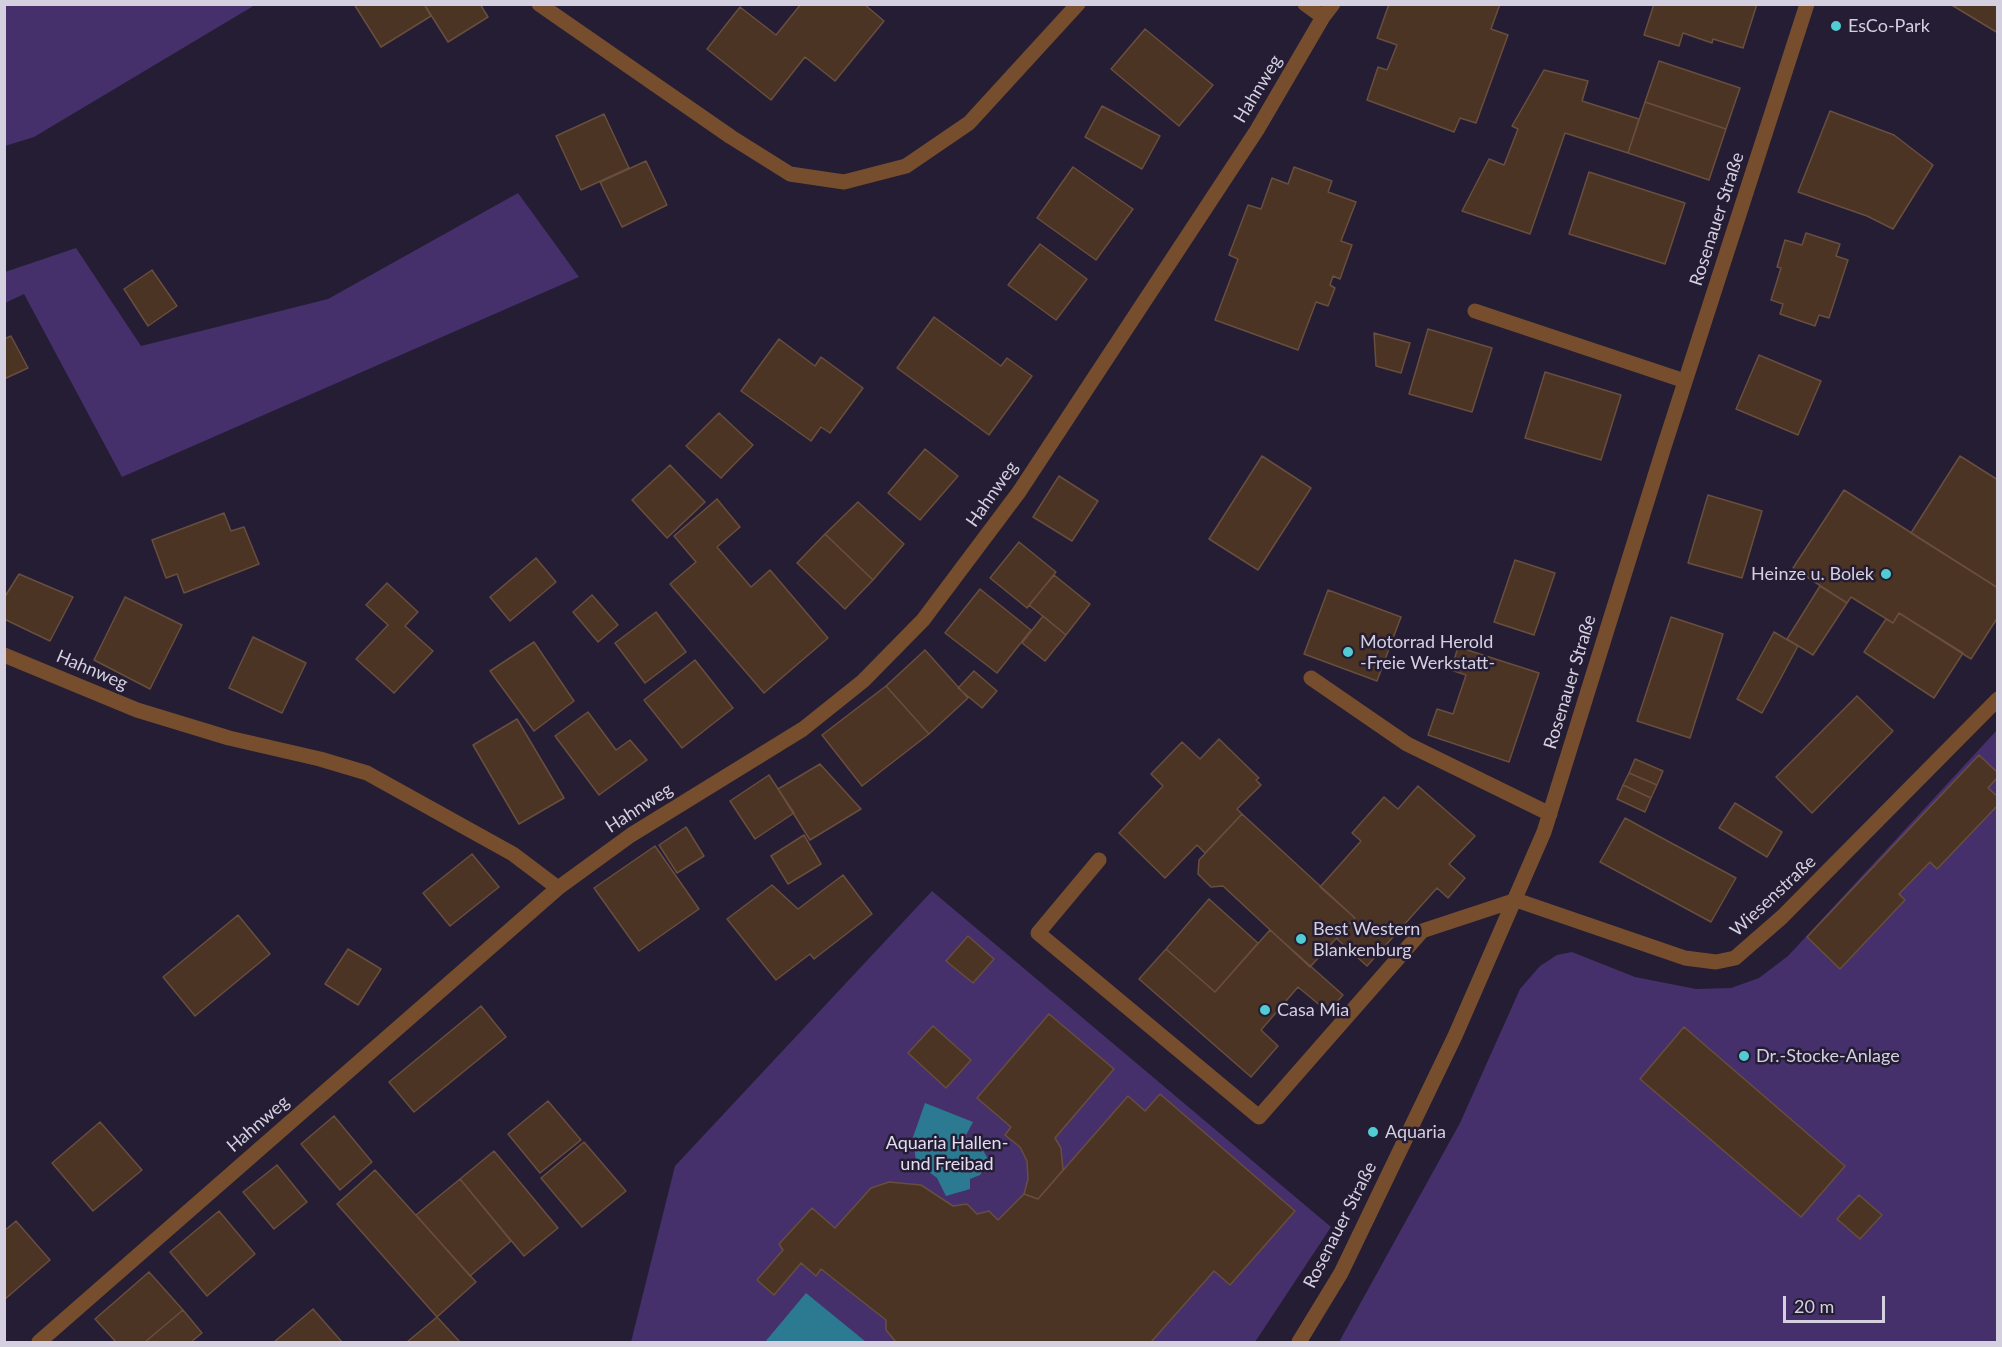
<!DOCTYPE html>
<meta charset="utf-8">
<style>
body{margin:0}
#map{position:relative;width:2002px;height:1347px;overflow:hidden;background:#241d34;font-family:Lato,sans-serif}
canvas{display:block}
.frame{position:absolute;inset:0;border:6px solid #d4d0e0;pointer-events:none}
.scale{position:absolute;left:1783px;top:1296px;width:102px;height:27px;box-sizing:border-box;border:3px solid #d4d0e0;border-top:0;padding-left:8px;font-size:18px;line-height:21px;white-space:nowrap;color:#d4d0e0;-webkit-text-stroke:4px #241d34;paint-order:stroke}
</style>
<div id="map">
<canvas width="2002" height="1347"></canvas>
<div class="frame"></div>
<div class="scale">20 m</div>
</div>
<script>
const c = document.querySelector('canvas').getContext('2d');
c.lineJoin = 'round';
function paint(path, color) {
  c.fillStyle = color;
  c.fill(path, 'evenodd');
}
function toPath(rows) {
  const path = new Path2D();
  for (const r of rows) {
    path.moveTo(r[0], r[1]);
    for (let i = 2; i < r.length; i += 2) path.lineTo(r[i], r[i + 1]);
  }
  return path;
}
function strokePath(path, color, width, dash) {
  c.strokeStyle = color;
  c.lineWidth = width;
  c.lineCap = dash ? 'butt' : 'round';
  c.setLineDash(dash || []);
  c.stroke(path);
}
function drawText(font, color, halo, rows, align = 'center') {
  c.font = font + ' Lato,sans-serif';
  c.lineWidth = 5;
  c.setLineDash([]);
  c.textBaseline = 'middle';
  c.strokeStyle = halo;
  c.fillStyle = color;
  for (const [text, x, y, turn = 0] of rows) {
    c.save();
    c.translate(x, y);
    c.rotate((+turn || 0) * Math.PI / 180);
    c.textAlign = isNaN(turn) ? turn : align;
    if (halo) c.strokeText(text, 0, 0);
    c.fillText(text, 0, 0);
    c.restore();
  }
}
paint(toPath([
 [5,4,255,4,255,5,34,137,5,146],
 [518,193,579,277,122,477,24,294,5,303,5,272,76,248,141,346,328,299],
 [1997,730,1997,1342,1339,1342,1460,1123,1520,989,1540,966,1557,955,1572,952,1635,977,1696,989,1731,988,1759,978,1788,956],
 [932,891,1331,1227,1255,1342,631,1342,675,1166]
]), '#45306b');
paint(toPath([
 [925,1103,973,1122,966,1135,967,1143,973,1142,981,1147,987,1157,986,1167,980,1175,970,1179,970,1189,946,1196,937,1178,916,1162,913,1137],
 [806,1293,866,1342,765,1342]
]), '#2c7a91');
const building = toPath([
 [354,4,424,4,431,16,381,47,354,4],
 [424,4,480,4,488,17,448,42,424,4],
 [801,4,864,4,884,21,835,81,805,57,771,100,707,49,740,7,776,35,801,4],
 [1389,4,1500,4,1491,29,1508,35,1476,123,1460,118,1454,132,1367,100,1378,67,1387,70,1397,45,1377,38,1389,4],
 [1654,4,1757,4,1743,48,1713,39,1712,43,1683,33,1679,46,1644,35,1654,4],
 [1950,4,1998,4,1998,33,1950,4],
 [1145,29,1213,85,1179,126,1111,69,1145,29],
 [1659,61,1740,88,1726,129,1645,102,1659,61],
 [1544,70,1588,81,1582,101,1639,119,1628,153,1565,133,1530,234,1462,211,1489,159,1504,165,1518,129,1512,126,1544,70],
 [1645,102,1726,129,1709,180,1628,153,1645,102],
 [1102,106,1160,136,1142,169,1085,137,1102,106],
 [1830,111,1894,135,1933,165,1893,229,1867,216,1798,192,1830,111],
 [604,114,629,168,581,190,556,136,604,114],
 [646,161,667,205,622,227,600,182,646,161],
 [1073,167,1133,209,1096,260,1037,218,1073,167],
 [1294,167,1332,181,1328,192,1356,202,1341,241,1352,245,1340,279,1333,276,1330,285,1335,288,1328,306,1316,302,1298,350,1215,320,1238,259,1229,255,1248,205,1261,209,1272,178,1288,184,1294,167],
 [1589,172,1685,203,1665,264,1569,234,1589,172],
 [1806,233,1840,244,1836,256,1848,260,1829,318,1819,315,1815,326,1780,314,1783,304,1771,300,1781,268,1777,267,1785,240,1802,245,1806,233],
 [1040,244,1087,279,1056,320,1008,285,1040,244],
 [152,270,177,306,148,326,124,289,152,270],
 [934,317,1001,366,1007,358,1032,376,989,435,897,368,934,317],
 [1428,329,1492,348,1472,412,1409,394,1428,329],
 [1374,333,1410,343,1401,373,1376,366,1374,333],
 [11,336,28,368,4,379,4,339,11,336],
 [779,339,815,366,821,357,863,388,830,433,821,427,811,441,741,391,779,339],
 [1759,355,1821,381,1798,435,1736,409,1759,355],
 [1545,372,1621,395,1601,460,1525,438,1545,372],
 [719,413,753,445,721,478,686,446,719,413],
 [925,449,958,476,920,520,888,493,925,449],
 [1262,456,1311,488,1258,570,1209,539,1262,456],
 [1960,456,1998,480,1998,588,1911,533,1960,456],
 [670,465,705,502,667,538,632,500,670,465],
 [1059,476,1098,501,1072,541,1033,517,1059,476],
 [1844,490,1998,588,1998,617,1971,659,1899,613,1893,623,1851,597,1847,603,1793,568,1844,490],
 [1708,495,1762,511,1742,578,1688,563,1708,495],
 [717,499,740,527,717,547,751,587,770,570,828,638,764,693,670,584,696,562,674,536,717,499],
 [858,502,904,544,873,580,825,534,858,502],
 [224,513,231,531,244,527,259,564,184,593,177,574,166,578,152,540,224,513],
 [825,534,873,580,845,609,797,563,825,534],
 [1019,542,1056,572,1027,608,990,578,1019,542],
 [536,558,556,582,510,621,490,597,536,558],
 [1515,560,1555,573,1534,635,1494,622,1515,560],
 [19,574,73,597,50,641,4,619,4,598,19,574],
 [1054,575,1090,604,1066,635,1029,605,1054,575],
 [387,583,418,612,405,626,433,651,394,693,356,659,388,625,366,605,387,583],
 [1820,586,1847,603,1813,655,1787,639,1820,586],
 [980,589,1031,630,997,673,945,633,980,589],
 [1328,590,1401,617,1377,681,1304,654,1328,590],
 [592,595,618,625,598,642,573,612,592,595],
 [125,597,182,625,150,689,94,660,125,597],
 [656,612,686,652,645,683,615,643,656,612],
 [1899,613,1963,653,1934,698,1864,652,1886,619,1893,623,1899,613],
 [1043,616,1066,635,1045,661,1022,643,1043,616],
 [1671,617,1723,634,1690,738,1637,721,1671,617],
 [1774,632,1798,646,1762,713,1737,699,1774,632],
 [253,637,306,663,282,713,229,688,253,637],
 [534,642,574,701,534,731,490,671,534,642],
 [1458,647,1539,673,1509,762,1428,735,1437,709,1453,714,1466,675,1451,670,1458,647],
 [925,650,968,698,929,734,886,686,925,650],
 [695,660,733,708,682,748,644,700,695,660],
 [974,671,997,691,982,708,958,688,974,671],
 [886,686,929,734,862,786,822,735,886,686],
 [1857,696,1893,731,1812,813,1776,777,1857,696],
 [588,712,616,750,630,740,647,760,599,795,555,736,588,712],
 [517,719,564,798,519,824,473,745,517,719],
 [1219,739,1259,778,1256,780,1261,785,1237,809,1242,814,1205,853,1197,845,1165,878,1119,833,1163,786,1151,774,1182,742,1200,759,1219,739],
 [1979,755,1998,773,1998,777,1988,788,1998,797,1998,805,1937,869,1930,862,1899,894,1905,900,1840,969,1807,937,1979,755],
 [1635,759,1663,771,1657,785,1629,773,1635,759],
 [820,764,861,809,810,840,778,789,820,764],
 [1629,773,1657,785,1651,798,1623,785,1629,773],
 [769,775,794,813,755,839,730,801,769,775],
 [1623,785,1651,798,1645,812,1617,799,1623,785],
 [1418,786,1475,836,1449,864,1465,878,1448,898,1437,888,1367,966,1337,939,1355,918,1320,887,1361,841,1352,833,1384,797,1398,809,1418,786],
 [1735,803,1782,832,1767,857,1719,828,1735,803],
 [1242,814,1355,918,1310,967,1223,886,1211,887,1198,874,1199,860,1242,814],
 [1625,818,1736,878,1711,922,1600,862,1625,818],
 [686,827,704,856,677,873,659,845,686,827],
 [804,835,821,864,788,884,771,856,804,835],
 [655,846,699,909,639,951,594,888,655,846],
 [472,854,499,887,450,926,423,893,472,854],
 [843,875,872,914,814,959,810,954,776,980,727,919,772,885,798,909,843,875],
 [1209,899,1258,943,1215,992,1166,949,1209,899],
 [238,915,270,954,195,1016,163,977,238,915],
 [1270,930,1343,995,1328,1012,1298,987,1261,1030,1278,1046,1251,1077,1139,979,1166,949,1215,992,1270,930],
 [968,936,994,959,973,983,946,961,968,936],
 [348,949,381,969,358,1005,325,984,348,949],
 [481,1006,506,1037,414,1112,389,1082,481,1006],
 [1049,1014,1114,1069,1055,1138,1061,1148,1063,1170,1038,1199,1024,1194,1028,1179,1027,1161,1020,1147,1005,1135,1011,1127,977,1098,1049,1014],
 [933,1026,971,1060,946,1088,908,1053,933,1026],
 [1684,1027,1845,1166,1801,1217,1640,1079,1684,1027],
 [1160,1094,1295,1211,1230,1285,1214,1271,1151,1342,896,1342,886,1330,886,1320,821,1269,816,1276,801,1263,774,1295,757,1280,783,1250,779,1244,812,1208,835,1228,871,1188,889,1182,921,1185,953,1206,967,1204,977,1214,989,1211,998,1220,1024,1194,1038,1199,1128,1096,1145,1111,1160,1094],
 [548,1101,581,1140,540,1173,508,1134,548,1101],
 [334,1116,372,1162,340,1190,301,1144,334,1116],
 [100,1122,142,1170,93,1211,52,1163,100,1122],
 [584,1142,626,1191,582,1227,541,1178,584,1142],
 [494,1151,558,1228,524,1256,460,1179,494,1151],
 [277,1165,307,1202,274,1229,243,1192,277,1165],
 [375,1170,476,1282,437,1317,337,1204,375,1170],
 [460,1179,511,1241,470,1276,416,1215,460,1179],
 [1859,1195,1882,1215,1860,1239,1837,1219,1859,1195],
 [219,1211,255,1254,207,1296,170,1252,219,1211],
 [16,1221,50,1260,4,1300,4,1231,16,1221],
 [149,1272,183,1310,145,1342,116,1342,95,1319,149,1272],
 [313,1309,342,1342,274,1342,313,1309],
 [183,1310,202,1333,191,1342,145,1342,183,1310],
 [437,1317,460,1342,407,1342,437,1317]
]);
paint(building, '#4c3424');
strokePath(building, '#684e3e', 1.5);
strokePath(toPath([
 [539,4,731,137,790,174,844,182,906,166,969,123,1078,4],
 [1305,4,1323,17],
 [1475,311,1685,381],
 [4,655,137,710,229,738,320,759,367,773,513,854,558,888],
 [1311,678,1407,744,1550,814],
 [1099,860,1038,933,1259,1117,1422,931,1516,900,1685,958,1716,962,1735,958,1782,917,1998,699],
 [39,1342,558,888,631,835,803,729,863,681,923,620,1019,492,1257,130,1323,17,1333,4],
 [1299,1342,1341,1273,1455,1036,1544,832,1663,450,1807,4]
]), '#774e2d', 15);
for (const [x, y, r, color] of [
 [1836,26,6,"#51ccd2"],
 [1886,574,6,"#51ccd2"],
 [1348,652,6,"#51ccd2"],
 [1301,939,6,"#51ccd2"],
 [1265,1010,6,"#51ccd2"],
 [1744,1056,6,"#51ccd2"],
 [1373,1132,6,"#51ccd2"]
]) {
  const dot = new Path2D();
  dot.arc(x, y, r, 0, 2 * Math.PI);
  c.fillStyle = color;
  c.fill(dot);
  strokePath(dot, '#241d34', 2);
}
drawText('18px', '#d4d0e0', '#241d34', [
 ["EsCo-Park",1848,26],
 ["Heinze u. Bolek",1874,574,"right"],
 ["Motorrad Herold",1360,642],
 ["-Freie Werkstatt-",1360,663],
 ["Best Western",1313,929],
 ["Blankenburg",1313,950],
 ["Casa Mia",1277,1010],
 ["Dr.-Stocke-Anlage",1756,1056],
 ["Aquaria",1385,1132]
], 'left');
drawText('18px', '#d4d0e0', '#241d34', [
 ["Hahnweg",1258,89,-59],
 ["Rosenauer Straße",1717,219,-72],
 ["Hahnweg",992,494,-55],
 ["Hahnweg",92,670,23],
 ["Rosenauer Straße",1570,682,-73],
 ["Hahnweg",639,808,-33],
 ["Wiesenstraße",1773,896,-43],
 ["Hahnweg",258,1124,-41],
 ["Rosenauer Straße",1340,1225,-63]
]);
drawText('18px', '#e2ddf1', '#241d34', [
 ["Aquaria Hallen-",947,1143],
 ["und Freibad",947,1164]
]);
</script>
